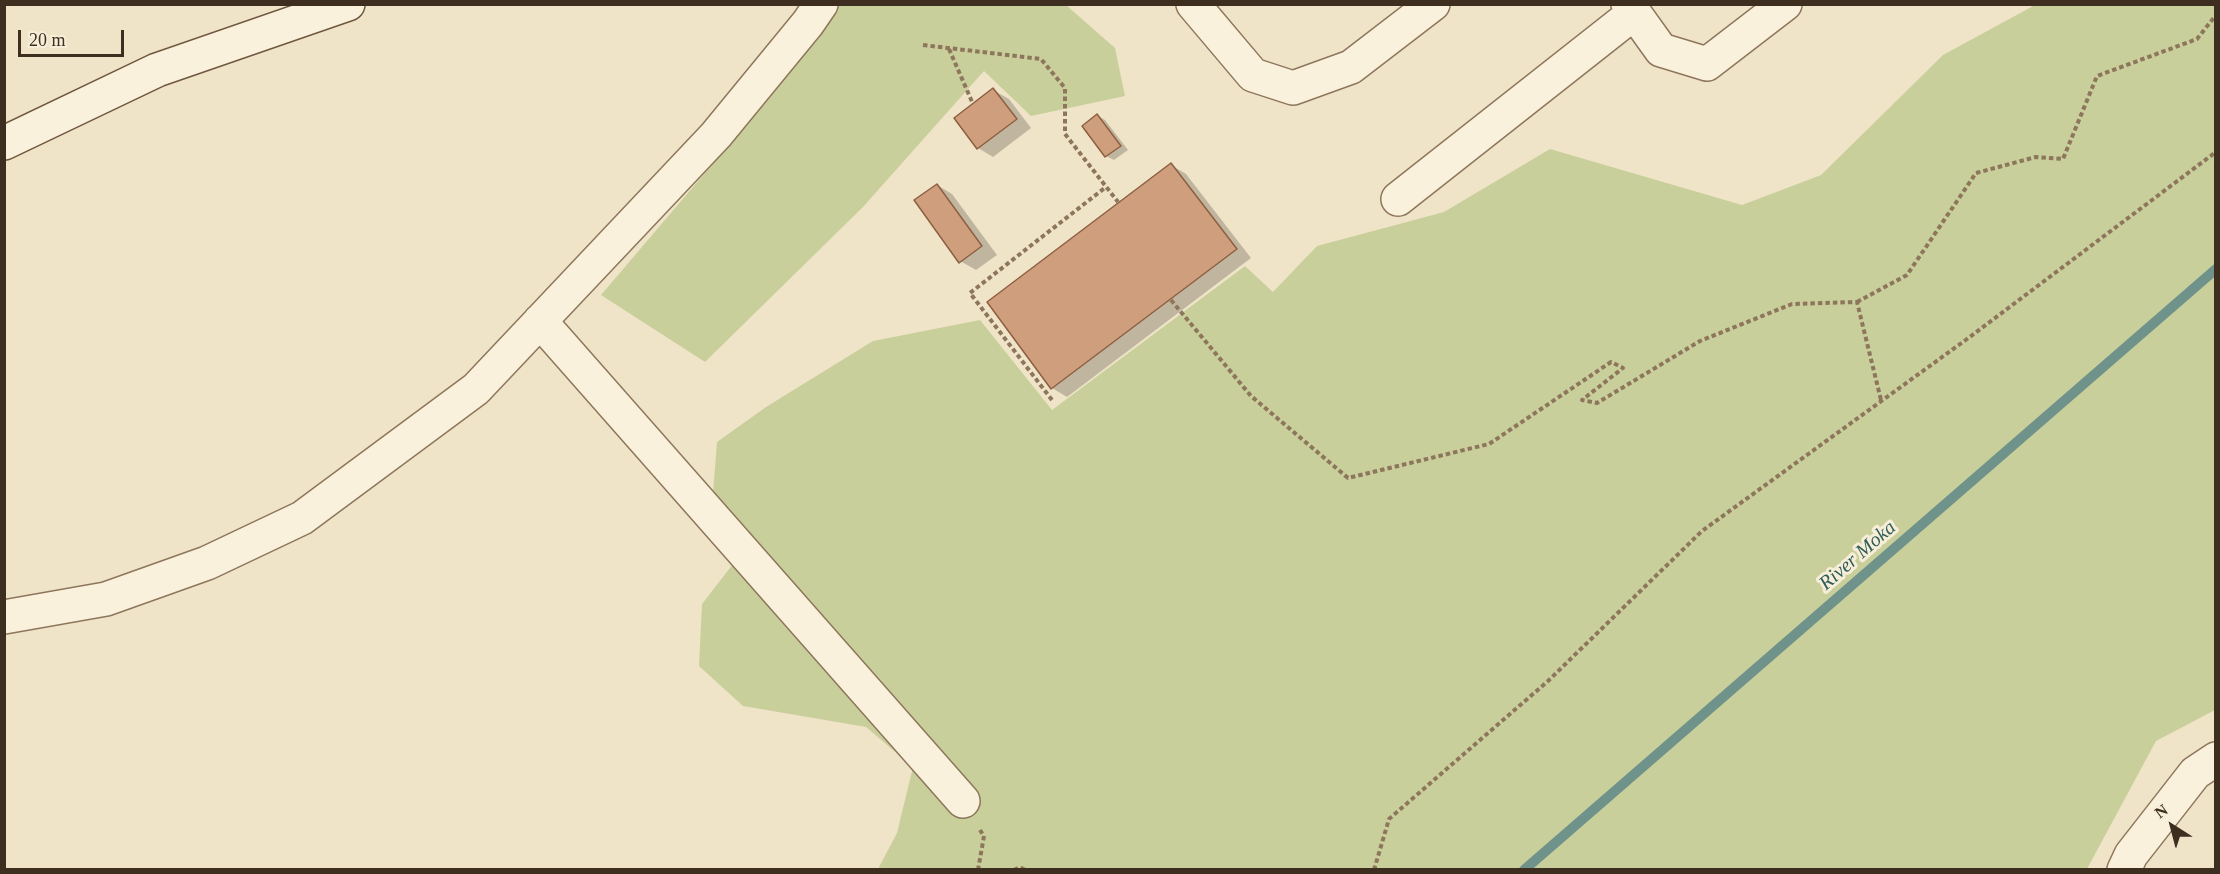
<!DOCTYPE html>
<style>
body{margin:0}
#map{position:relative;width:2220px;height:874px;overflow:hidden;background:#f0e4c8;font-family:Georgia,serif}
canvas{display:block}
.frame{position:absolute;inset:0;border:6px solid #3d2e20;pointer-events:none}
.north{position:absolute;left:2142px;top:796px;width:60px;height:60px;-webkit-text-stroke:4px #f7eed8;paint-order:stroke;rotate:324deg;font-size:16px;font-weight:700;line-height:24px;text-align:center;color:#3d2e20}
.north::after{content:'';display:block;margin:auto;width:21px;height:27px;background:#3d2e20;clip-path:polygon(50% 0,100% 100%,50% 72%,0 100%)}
.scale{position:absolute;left:18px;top:30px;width:106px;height:27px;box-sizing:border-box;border:3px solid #3d2e20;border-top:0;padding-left:8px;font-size:18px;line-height:21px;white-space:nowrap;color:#3d2e20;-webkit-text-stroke:4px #f7eed8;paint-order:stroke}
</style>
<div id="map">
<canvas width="2220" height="874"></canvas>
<div class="frame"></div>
<div class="north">N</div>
<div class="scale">20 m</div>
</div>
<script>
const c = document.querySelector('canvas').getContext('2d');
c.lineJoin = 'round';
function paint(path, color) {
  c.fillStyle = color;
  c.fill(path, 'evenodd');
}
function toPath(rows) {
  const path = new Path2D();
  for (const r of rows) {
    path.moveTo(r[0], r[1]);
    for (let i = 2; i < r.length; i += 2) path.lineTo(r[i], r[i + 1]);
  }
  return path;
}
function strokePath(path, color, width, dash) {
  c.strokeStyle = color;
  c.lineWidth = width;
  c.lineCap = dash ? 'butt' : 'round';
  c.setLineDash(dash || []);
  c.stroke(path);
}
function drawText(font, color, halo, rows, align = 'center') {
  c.font = font + ' Georgia,serif';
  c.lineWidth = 6;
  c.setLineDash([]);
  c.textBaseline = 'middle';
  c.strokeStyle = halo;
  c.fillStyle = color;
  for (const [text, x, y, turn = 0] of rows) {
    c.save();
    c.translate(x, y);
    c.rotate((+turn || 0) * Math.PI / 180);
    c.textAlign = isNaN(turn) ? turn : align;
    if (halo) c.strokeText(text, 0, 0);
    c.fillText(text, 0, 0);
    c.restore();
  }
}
paint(toPath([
 [837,5,1066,5,1115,48,1125,96,1031,116,984,71,863,207,705,362,601,295,750,120],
 [2035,5,2215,5,2215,710,2156,741,2087,869,878,869,897,833,913,767,866,727,743,706,699,666,702,604,740,555,712,505,717,442,766,407,873,341,980,320,1052,410,1245,266,1273,292,1317,246,1444,212,1550,149,1742,205,1821,175,1943,55]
]), '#c9cf9b');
paint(toPath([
 [993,90,1009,99,1031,128,993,157,978,148],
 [1098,116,1105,120,1128,150,1114,160,1106,156,1084,126],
 [1171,165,1186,174,1251,258,1067,397,1052,388],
 [937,185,952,194,997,255,976,270,960,261]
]), '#0003');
strokePath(toPath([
 [1524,870,2216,269]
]), '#6f938a', 10);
const building = toPath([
 [993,88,1017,119,977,149,954,118,993,88],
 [1097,114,1121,146,1105,157,1082,126,1097,114],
 [1171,163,1237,249,1051,389,987,302,1171,163],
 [937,184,982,246,959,263,914,200,937,184]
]);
paint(building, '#cf9f7d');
strokePath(building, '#8d5f41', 1.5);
const minor = toPath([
 [1193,4,1253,75,1293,88,1351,67,1433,4],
 [1628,4,1661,50,1707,64,1785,4],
 [1398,199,1634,13],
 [540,321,963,801],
 [4,617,106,599,207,563,302,518,476,389,716,135,808,23,821,4],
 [2124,870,2131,855,2195,773,2216,759]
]);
const secondary = toPath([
 [4,143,157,70,348,4]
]);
strokePath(minor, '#8d765c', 36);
strokePath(secondary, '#6f573f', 36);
strokePath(toPath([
 [923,45,1041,59,1065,88,1065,134,1118,202],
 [949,49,973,104],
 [1171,300,1251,396,1348,478,1489,444,1611,362,1623,368,1582,400,1597,403,1700,341,1792,304,1857,302,1881,400],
 [1857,302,1907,275,1976,173,2036,157,2063,159,2097,76,2197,39,2216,15],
 [1052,400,970,293,1106,187],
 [978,870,984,836,980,830],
 [1014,870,1020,867,1025,870],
 [1374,870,1389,819,1548,681,1702,531,1967,339,2216,152]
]), '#8d765c', 4, [4.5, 3]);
strokePath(minor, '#faf1dc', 33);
strokePath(secondary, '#faf1dc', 33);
drawText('italic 20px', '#2f5d5a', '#f7eed8', [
 ["River Moka",1858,556,-41]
]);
</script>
